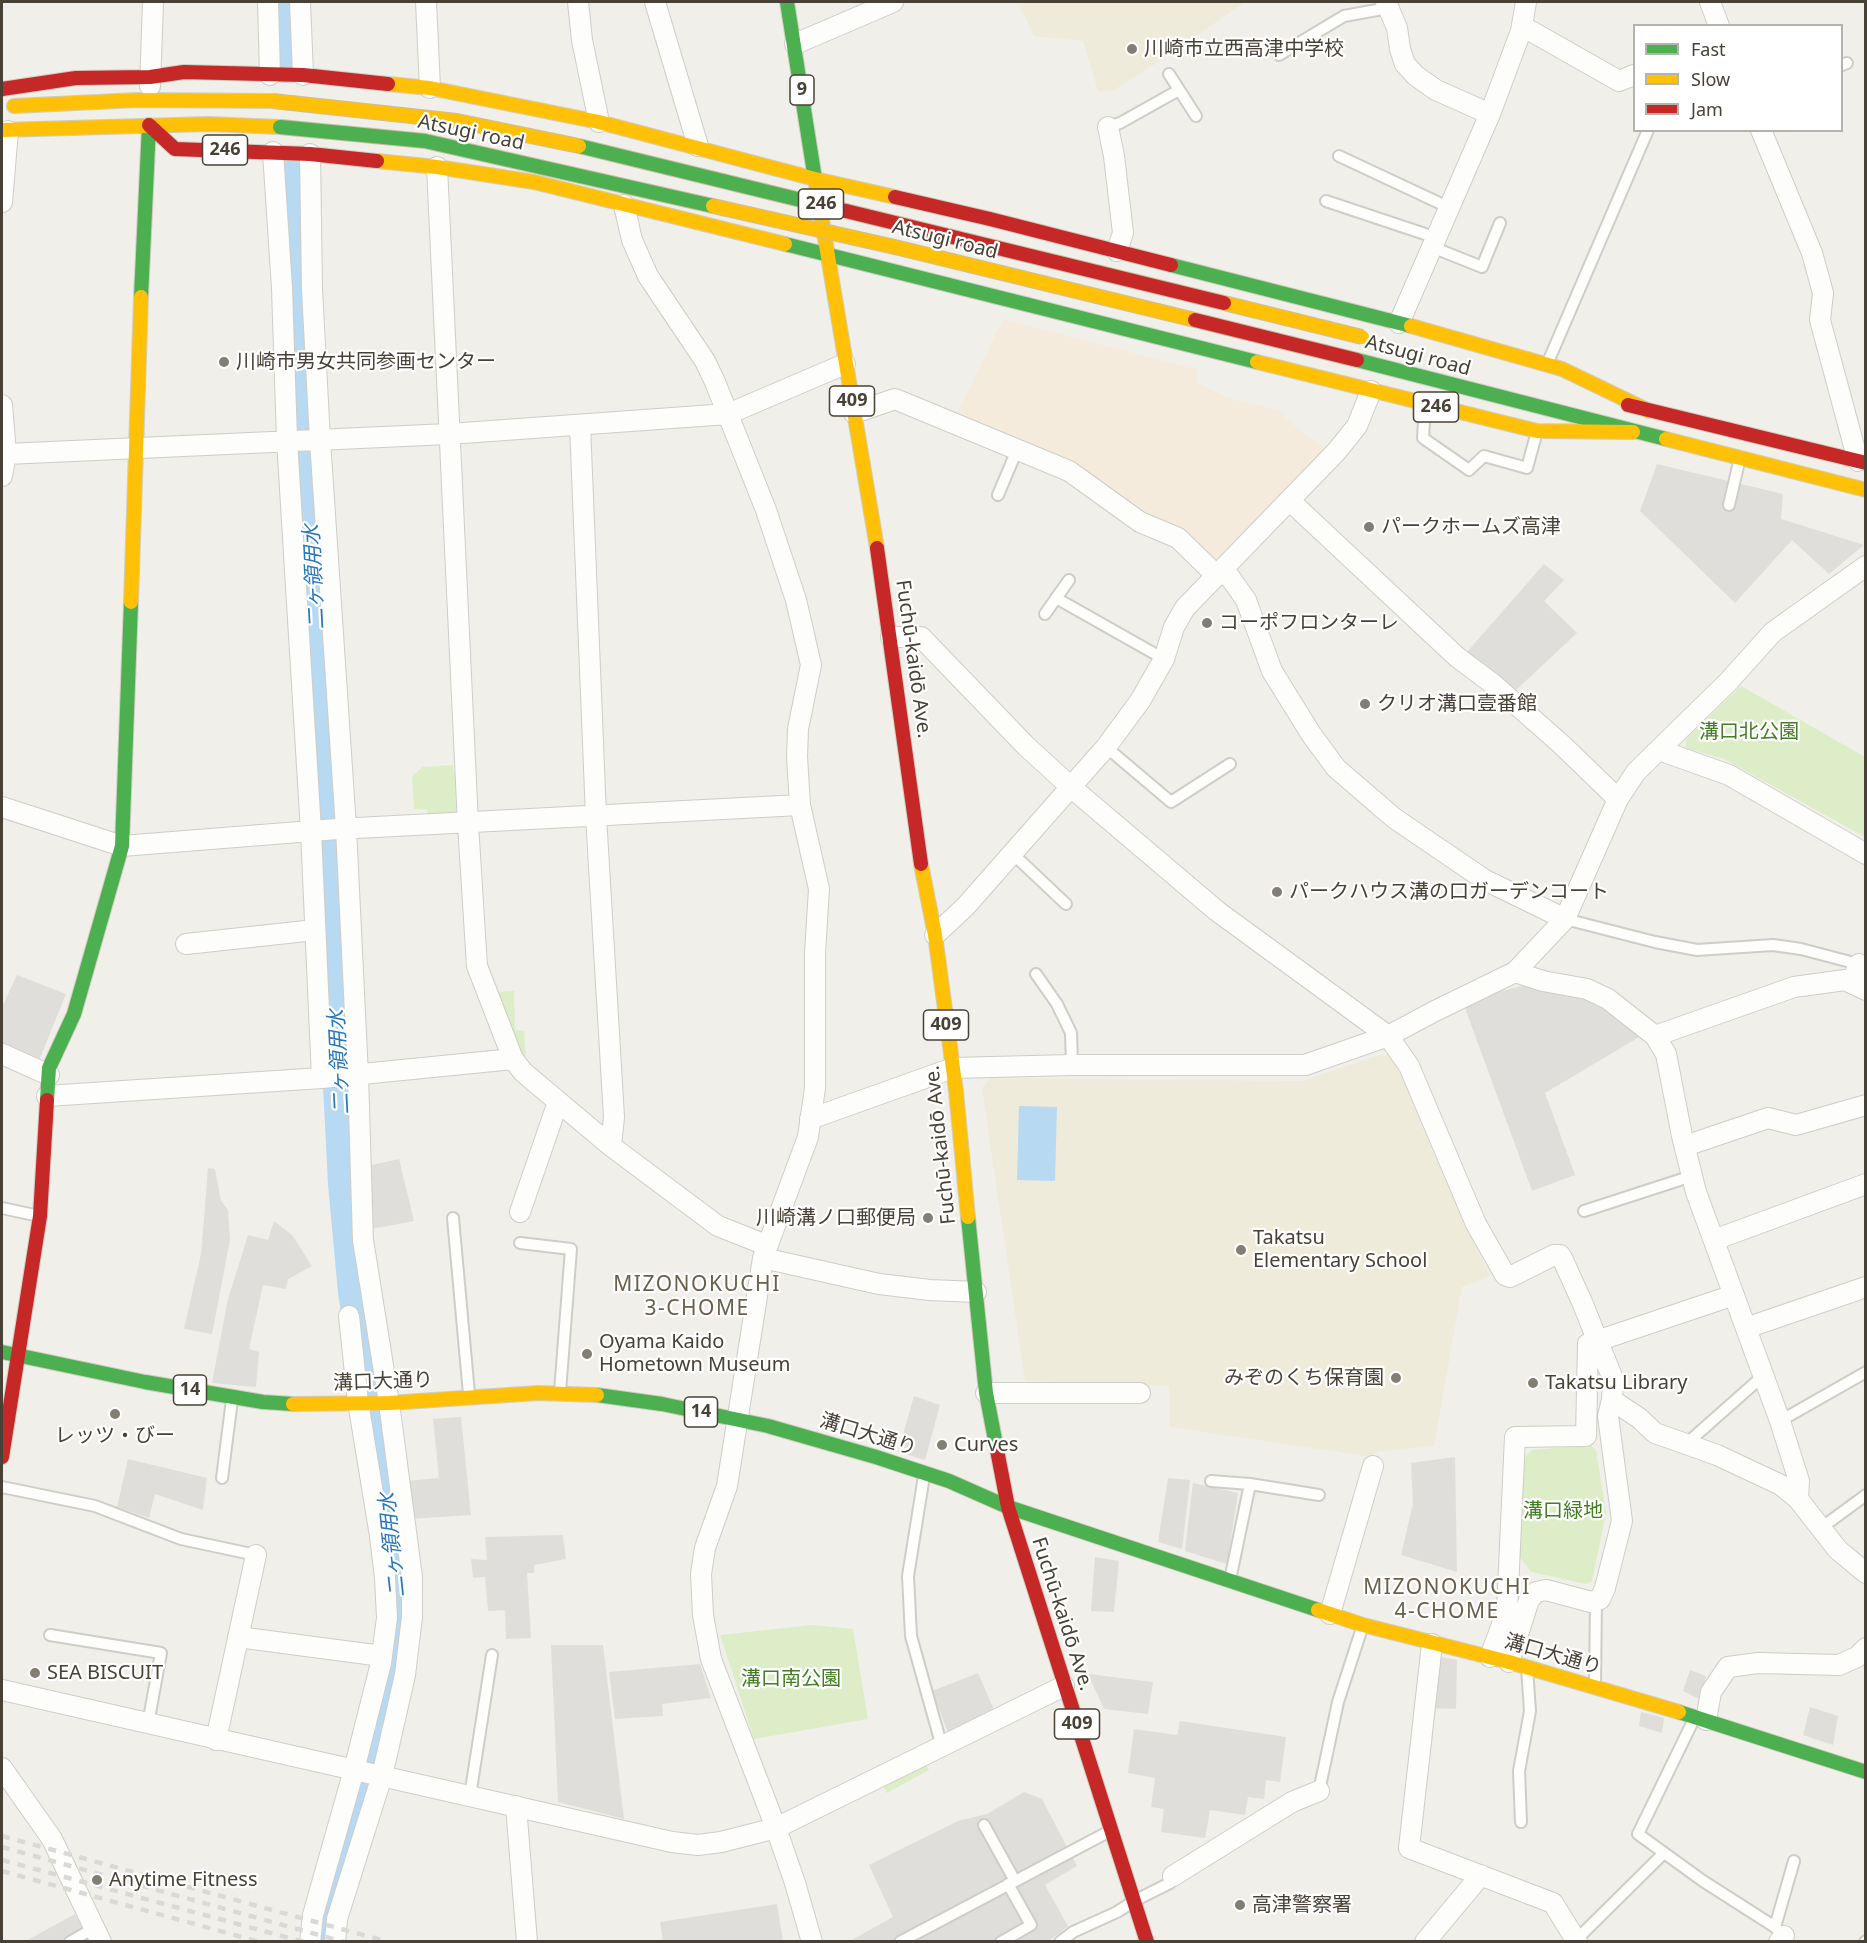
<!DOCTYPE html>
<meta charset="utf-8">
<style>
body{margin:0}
#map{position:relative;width:1867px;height:1943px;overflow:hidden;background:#f0efea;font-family:"Noto Sans",sans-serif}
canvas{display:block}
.frame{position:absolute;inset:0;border:3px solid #484135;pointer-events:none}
.legend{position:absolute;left:1633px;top:24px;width:210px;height:108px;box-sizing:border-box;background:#fff;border:2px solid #b6b3ae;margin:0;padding:8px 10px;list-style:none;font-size:18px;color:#484135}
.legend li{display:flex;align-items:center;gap:12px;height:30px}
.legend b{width:30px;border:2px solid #b6b3ae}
</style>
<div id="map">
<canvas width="1867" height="1943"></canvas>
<div class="frame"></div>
<ul class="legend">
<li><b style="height:8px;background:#4caf50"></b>Fast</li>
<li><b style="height:8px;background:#ffc107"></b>Slow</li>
<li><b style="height:8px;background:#c62828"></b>Jam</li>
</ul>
</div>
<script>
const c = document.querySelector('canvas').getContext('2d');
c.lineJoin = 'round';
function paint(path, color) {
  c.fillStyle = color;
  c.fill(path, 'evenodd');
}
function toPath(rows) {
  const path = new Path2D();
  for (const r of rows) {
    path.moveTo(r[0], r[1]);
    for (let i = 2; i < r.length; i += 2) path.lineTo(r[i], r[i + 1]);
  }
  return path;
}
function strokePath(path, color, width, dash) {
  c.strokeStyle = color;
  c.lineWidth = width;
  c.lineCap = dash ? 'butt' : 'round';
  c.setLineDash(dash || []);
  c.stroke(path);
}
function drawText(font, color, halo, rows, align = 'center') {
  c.font = font + ' "Noto Sans","Noto Sans JP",sans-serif';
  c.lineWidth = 4.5;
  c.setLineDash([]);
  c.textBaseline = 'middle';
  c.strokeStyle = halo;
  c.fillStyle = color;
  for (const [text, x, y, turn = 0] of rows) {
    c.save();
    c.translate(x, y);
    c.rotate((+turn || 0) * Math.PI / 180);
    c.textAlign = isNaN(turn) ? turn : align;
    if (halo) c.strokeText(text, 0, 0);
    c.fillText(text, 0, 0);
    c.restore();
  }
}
paint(toPath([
 [1003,319,1198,370,1196,382,1228,398,1278,410,1298,429,1327,449,1221,563,1208,560,1142,516,1017,443,957,414]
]), '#f4ebdc');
paint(toPath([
 [1018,2,1245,2,1163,59,1114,90,1098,91,1083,41,1034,36],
 [1380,1055,1390,1056,1397,1066,1464,1224,1490,1276,1462,1287,1434,1446,1375,1452,1373,1457,1170,1427,1169,1386,1025,1381,982,1088,991,1078,1301,1081]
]), '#efebdb');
paint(toPath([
 [1741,686,1865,757,1865,837,1724,759,1686,748,1686,739],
 [453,765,454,774,461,774,464,813,428,816,427,809,414,809,412,777,422,767],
 [514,991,515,1030,524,1031,526,1060,522,1060,498,992],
 [1590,1445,1596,1450,1606,1513,1592,1581,1586,1584,1531,1572,1518,1555,1524,1458,1532,1450],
 [813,1625,853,1629,868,1719,754,1739,720,1635],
 [925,1762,929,1770,887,1793,882,1784]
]), '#ddedc8');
paint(toPath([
 [1657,464,1783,494,1781,519,1864,545,1829,574,1792,540,1735,603,1640,511],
 [1544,564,1564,580,1544,601,1577,633,1514,692,1467,652],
 [17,975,66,994,38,1063,2,1047,2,1007],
 [1525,985,1586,996,1600,1003,1641,1036,1545,1093,1575,1175,1532,1191,1465,1008,1499,992],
 [399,1159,414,1221,371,1229,372,1165],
 [208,1168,215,1169,221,1201,228,1210,230,1240,212,1334,184,1329,201,1254],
 [274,1221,292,1235,312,1266,288,1279,286,1289,263,1285,249,1349,259,1352,256,1387,212,1383,228,1299,248,1235,268,1240],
 [914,1396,940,1405,925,1460,898,1452],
 [461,1417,471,1515,409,1519,407,1481,439,1478,433,1419],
 [1455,1457,1457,1572,1401,1555,1413,1504,1411,1463],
 [128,1459,207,1478,203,1510,155,1494,149,1518,117,1507],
 [1168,1478,1190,1480,1182,1549,1158,1542],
 [1193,1483,1238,1493,1227,1564,1185,1551],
 [563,1535,566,1559,534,1565,534,1573,527,1573,531,1638,506,1639,505,1610,488,1611,485,1577,473,1578,471,1559,487,1560,485,1537],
 [1095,1557,1119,1561,1114,1612,1091,1611],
 [551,1645,603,1645,624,1819,558,1802],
 [1435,1656,1457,1660,1456,1709,1430,1708],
 [700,1664,711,1698,662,1704,663,1716,615,1719,609,1672],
 [1690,1670,1706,1676,1701,1700,1683,1691],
 [978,1673,995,1712,949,1735,932,1691],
 [1088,1674,1153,1682,1148,1714,1104,1709],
 [1810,1707,1838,1716,1833,1745,1803,1735],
 [1641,1712,1664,1718,1662,1733,1639,1726],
 [1180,1721,1286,1737,1280,1782,1266,1780,1264,1799,1248,1797,1245,1815,1210,1810,1205,1838,1161,1832,1164,1809,1151,1807,1155,1778,1128,1773,1134,1729,1177,1735],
 [1024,1792,1042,1799,1077,1866,1045,1885,1068,1926,1049,1941,848,1942,893,1917,869,1865,958,1821,987,1814],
 [777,1904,783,1941,663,1941,660,1922],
 [75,1914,89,1941,24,1942]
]), '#e0deda');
paint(toPath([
 [1019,1106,1057,1107,1055,1181,1017,1180]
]), '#b7d9f2');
strokePath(toPath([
 [283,2,286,65],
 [290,171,302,322,346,1183,356,1292,397,1552,400,1614,394,1672,324,1923,325,1942]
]), '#b7d9f2', 36);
const lane = toPath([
 [1279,55,1344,16,1388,8],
 [1842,65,1847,63],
 [1169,74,1196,116],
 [1108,127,1120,123,1179,90],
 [1339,156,1450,208],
 [1326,201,1437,238],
 [1432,247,1482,267,1500,223],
 [1548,362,1648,130],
 [1425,406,1423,438,1469,470,1484,456,1527,468,1536,435],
 [998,495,1017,450],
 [1729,505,1739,462],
 [1056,598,1164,659],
 [1045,614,1069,580],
 [1106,747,1171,802,1230,764],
 [1013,854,1066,904],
 [1565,919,1655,942,1697,950,1773,945,1801,949,1862,965],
 [1036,974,1057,1004,1071,1033,1072,1065],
 [2,1208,39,1216],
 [1584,1211,1692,1176],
 [453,1218,469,1394],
 [520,1243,571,1249,560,1392],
 [1780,1421,1866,1372],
 [1686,1444,1764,1375],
 [924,1476,908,1576,911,1636,942,1747],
 [222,1478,232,1400],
 [1211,1481,1250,1484,1319,1495],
 [2,1487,95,1506,181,1539,256,1555],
 [1821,1528,1866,1495],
 [1230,1580,1250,1484],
 [50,1635,161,1653,148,1724],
 [1595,1684,1596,1600],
 [1695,1717,1638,1834,1703,1881,1775,1927,1786,1939],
 [1319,1791,1338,1702,1363,1625],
 [470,1796,492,1655],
 [1521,1822,1519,1771,1530,1711,1527,1668],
 [984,1825,1015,1881],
 [1775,1927,1794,1861],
 [1576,1940,1664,1853],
 [70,1942,94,1928],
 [900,1942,1108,1832],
 [1001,1942,1031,1925,1008,1884],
 [1060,1942,1073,1932,1117,1912,1134,1901,1170,1883,1173,1876],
 [1865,1942,1866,1941]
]);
const street = toPath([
 [268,2,270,75],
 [300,2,303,75],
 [426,2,430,88],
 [578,2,582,40,599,122],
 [655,2,698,146],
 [1386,2,1397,28,1400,49,1405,64,1416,76,1436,90,1490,114],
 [1710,2,1719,26],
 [1522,26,1619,81,1634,75],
 [795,44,893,2],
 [150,86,153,2],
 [1108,127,1114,156,1123,233,1117,251],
 [1761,130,1812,253,1823,293,1820,320,1858,461],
 [273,152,282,288,287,440,311,831,322,1078],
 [310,154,312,289,320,440,346,828,358,1075,363,1240,389,1403,412,1577,412,1617,405,1675,382,1776,337,1919,335,1942],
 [437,167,468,824,477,966,513,1059,523,1072,611,1146,718,1226,766,1245],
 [2,202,8,131],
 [624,205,632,240,648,276,705,361,715,382,766,510,796,600,811,665,798,729,797,757,800,805,819,889,815,953,815,1088,808,1137,763,1258,727,1486,705,1548,701,1574,703,1615,711,1659,776,1828,795,1883,812,1942],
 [1399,323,1490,114,1521,31,1526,2],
 [2,405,6,454,2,476],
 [854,413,895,399,1069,471,1140,522,1178,538,1217,576],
 [580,425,596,816,614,1117,611,1146],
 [6,454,449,434,728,414,845,364],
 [1290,501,1457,657,1493,684,1561,744,1618,799],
 [1224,569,1246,600,1272,671,1311,734,1336,768,1394,818,1485,880,1565,919],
 [891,637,921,637,1026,746,1072,788,1217,911,1388,1036,1409,1066,1476,1224,1505,1275,1510,1277,1554,1255,1560,1255,1563,1260,1582,1302,1613,1379,1612,1400,1608,1416,1622,1521,1605,1588,1600,1599,1591,1602,1546,1590,1536,1592,1529,1600,1509,1662],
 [1659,750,1729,775,1866,854],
 [2,807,122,846,337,829,800,805],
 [935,935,966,906,1106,747,1140,701,1164,659,1174,627,1185,608,1336,452,1357,426,1371,391],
 [186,944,315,930],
 [1515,972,1543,981,1587,989,1608,999,1655,1036,1666,1054,1682,1136,1696,1192,1780,1421,1799,1481,1798,1499],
 [1851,983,1859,964],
 [1655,1036,1794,987,1845,980,1866,990],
 [2,1054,49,1075],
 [47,1096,322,1078,513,1059],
 [810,1119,953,1068,1072,1065,1305,1065,1388,1036,1435,1011,1515,972,1565,919,1618,799,1636,772,1728,682,1773,632,1866,566],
 [1685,1146,1768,1118,1796,1125,1866,1105],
 [520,1212,558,1102],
 [1714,1240,1866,1184],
 [763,1258,879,1284,930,1290,976,1292],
 [1746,1328,1866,1287],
 [986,1393,1140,1393],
 [1612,1400,1639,1418,1655,1433,1717,1455,1781,1485,1798,1499,1838,1550,1866,1573],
 [1330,1614,1373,1466],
 [238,1637,382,1656],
 [1432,1644,1409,1848,1553,1903,1577,1942],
 [1490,1657,1507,1611,1515,1437,1586,1436,1588,1344,1734,1295],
 [2,1690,672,1842,698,1845,721,1842,776,1828,1064,1686],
 [1706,1720,1711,1692,1728,1667,1758,1663,1839,1665,1857,1657,1866,1648],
 [216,1740,256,1555],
 [2,1768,52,1839,101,1942],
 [516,1806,527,1942],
 [1173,1876,1292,1802,1319,1791],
 [310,1942,313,1915,354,1770,381,1663,387,1618,385,1578,380,1536,358,1402,349,1316],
 [1425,1942,1481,1875],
 [1779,1942,1784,1936]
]);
const fast = toPath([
 [787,2,815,179],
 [785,244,1257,362],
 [1171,265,1411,326],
 [141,297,149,125],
 [1357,360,1666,439],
 [47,1100,49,1068,74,1014,122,846,131,602],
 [968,1217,986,1393,997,1450],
 [2,1352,145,1382,263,1402,293,1404],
 [597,1395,662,1404,768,1426,876,1457,949,1481,1008,1507],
 [1008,1507,1318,1610],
 [1679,1712,1866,1772]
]);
const slow = toPath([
 [388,84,430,88,599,122,815,179,895,197],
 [14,106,138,100,273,101],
 [2,130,209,124,280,127],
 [377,161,437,167,534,182,785,244],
 [815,179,877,548],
 [1411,326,1562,369,1649,411],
 [1257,362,1537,431,1633,432],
 [1666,439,1866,490],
 [131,602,141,297],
 [921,864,935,935,956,1091,968,1217],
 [293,1404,389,1403,538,1393,597,1395],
 [1318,1610,1363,1625,1509,1662,1679,1712]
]);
const jam = toPath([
 [2,89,76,78,150,77,184,72,303,75,388,84],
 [149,125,175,149,310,154,377,161],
 [895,197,990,219,1171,265],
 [1628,405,1866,463],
 [877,548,921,864],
 [997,1450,1008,1507,1147,1942],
 [2,1457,40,1216,47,1100]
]);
strokePath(lane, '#cfcdc7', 14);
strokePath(street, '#cfcdc7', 22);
strokePath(fast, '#d1cdc0', 16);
strokePath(slow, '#d1cdc0', 16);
strokePath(jam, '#d1cdc0', 16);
strokePath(lane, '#fdfdfc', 10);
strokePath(street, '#fdfdfc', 20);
strokePath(fast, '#4caf50', 14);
strokePath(slow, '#ffc107', 14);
strokePath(jam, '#c62828', 14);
strokePath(toPath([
 [2,1836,389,1942],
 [2,1847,344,1942],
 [2,1860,304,1942],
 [2,1871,260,1942]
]), '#d9d9d8', 4.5, [8, 8]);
const fastBridge = toPath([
 [280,127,425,141,713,206],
 [579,146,846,211]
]);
const slowBridge = toPath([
 [273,101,457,121,579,146],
 [713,206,899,248,1195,320],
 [1224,303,1362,337]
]);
const jamBridge = toPath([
 [846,211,1224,303],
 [1195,320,1357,360]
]);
strokePath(fastBridge, '#cbbea3', 16, []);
strokePath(slowBridge, '#cbbea3', 16, []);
strokePath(jamBridge, '#cbbea3', 16, []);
strokePath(fastBridge, '#4caf50', 14);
strokePath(slowBridge, '#ffc107', 14);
strokePath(jamBridge, '#c62828', 14);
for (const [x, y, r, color] of [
 [1132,49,6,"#837e74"],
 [224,362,6,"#837e74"],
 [1369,527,6,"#837e74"],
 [1207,623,6,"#837e74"],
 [1365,704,6,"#837e74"],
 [1277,892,6,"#837e74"],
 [928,1218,6,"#837e74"],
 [1241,1250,6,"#837e74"],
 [587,1354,6,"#837e74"],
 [1396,1378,6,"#837e74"],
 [1533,1383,6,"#837e74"],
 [115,1414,6,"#837e74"],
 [942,1445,6,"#837e74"],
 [35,1673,6,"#837e74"],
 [97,1880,6,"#837e74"],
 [1240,1905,6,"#837e74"]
]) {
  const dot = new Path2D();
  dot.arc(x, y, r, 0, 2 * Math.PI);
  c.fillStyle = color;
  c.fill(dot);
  strokePath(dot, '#fff', 2);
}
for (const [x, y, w] of [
 [802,90,24],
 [225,150,45],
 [821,204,45],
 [852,401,45],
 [1436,407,45],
 [946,1025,45],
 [190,1390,33],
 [701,1412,33],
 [1077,1724,45]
]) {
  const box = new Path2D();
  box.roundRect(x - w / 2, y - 15, w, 30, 4.5);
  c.fillStyle = '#fff';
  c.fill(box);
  strokePath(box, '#484135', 1.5);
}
drawText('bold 18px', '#484135', null, [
 ["9",802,90],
 ["246",225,150],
 ["246",821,204],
 ["409",852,401],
 ["246",1436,407],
 ["409",946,1025],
 ["14",190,1390],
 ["14",701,1412],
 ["409",1077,1724]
]);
drawText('20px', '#484135', '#fff', [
 ["川崎市立西高津中学校",1144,49],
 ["川崎市男女共同参画センター",236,362],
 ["パークホームズ高津",1381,527],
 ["コーポフロンターレ",1219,623],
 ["クリオ溝口壹番館",1377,704],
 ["パークハウス溝の口ガーデンコート",1289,892],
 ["川崎溝ノ口郵便局",916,1218,"right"],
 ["Takatsu",1253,1238],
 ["Elementary School",1253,1261],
 ["Oyama Kaido",599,1342],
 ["Hometown Museum",599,1365],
 ["みぞのくち保育園",1384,1378,"right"],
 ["Takatsu Library",1545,1383],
 ["レッツ・びー",115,1436,"center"],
 ["Curves",954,1445],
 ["SEA BISCUIT",47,1673],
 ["Anytime Fitness",109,1880],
 ["高津警察署",1252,1905]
], 'left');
drawText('20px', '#484135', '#fff', [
 ["Atsugi road",471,133,12],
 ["Atsugi road",945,240,14],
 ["Atsugi road",1418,356,15],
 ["Fuchū-kaidō Ave.",913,659,82],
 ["Fuchū-kaidō Ave.",941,1145,-96],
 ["溝口大通り",383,1382,-2],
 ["溝口大通り",868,1435,17],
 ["Fuchū-kaidō Ave.",1062,1614,72],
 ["溝口大通り",1553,1655,16]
]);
drawText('20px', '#437e23', '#fff', [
 ["溝口北公園",1749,732],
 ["溝口緑地",1563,1511],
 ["溝口南公園",791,1679]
]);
drawText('italic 21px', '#2677bc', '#fff', [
 ["二ヶ領用水",315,577,-93],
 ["二ヶ領用水",340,1062,-93],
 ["二ヶ領用水",393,1545,-96]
]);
c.letterSpacing = '1.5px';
drawText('21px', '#6b604b', '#fff', [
 ["MIZONOKUCHI",697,1285],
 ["3-CHOME",697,1309],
 ["MIZONOKUCHI",1447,1588],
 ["4-CHOME",1447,1612]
]);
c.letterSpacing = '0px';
</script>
